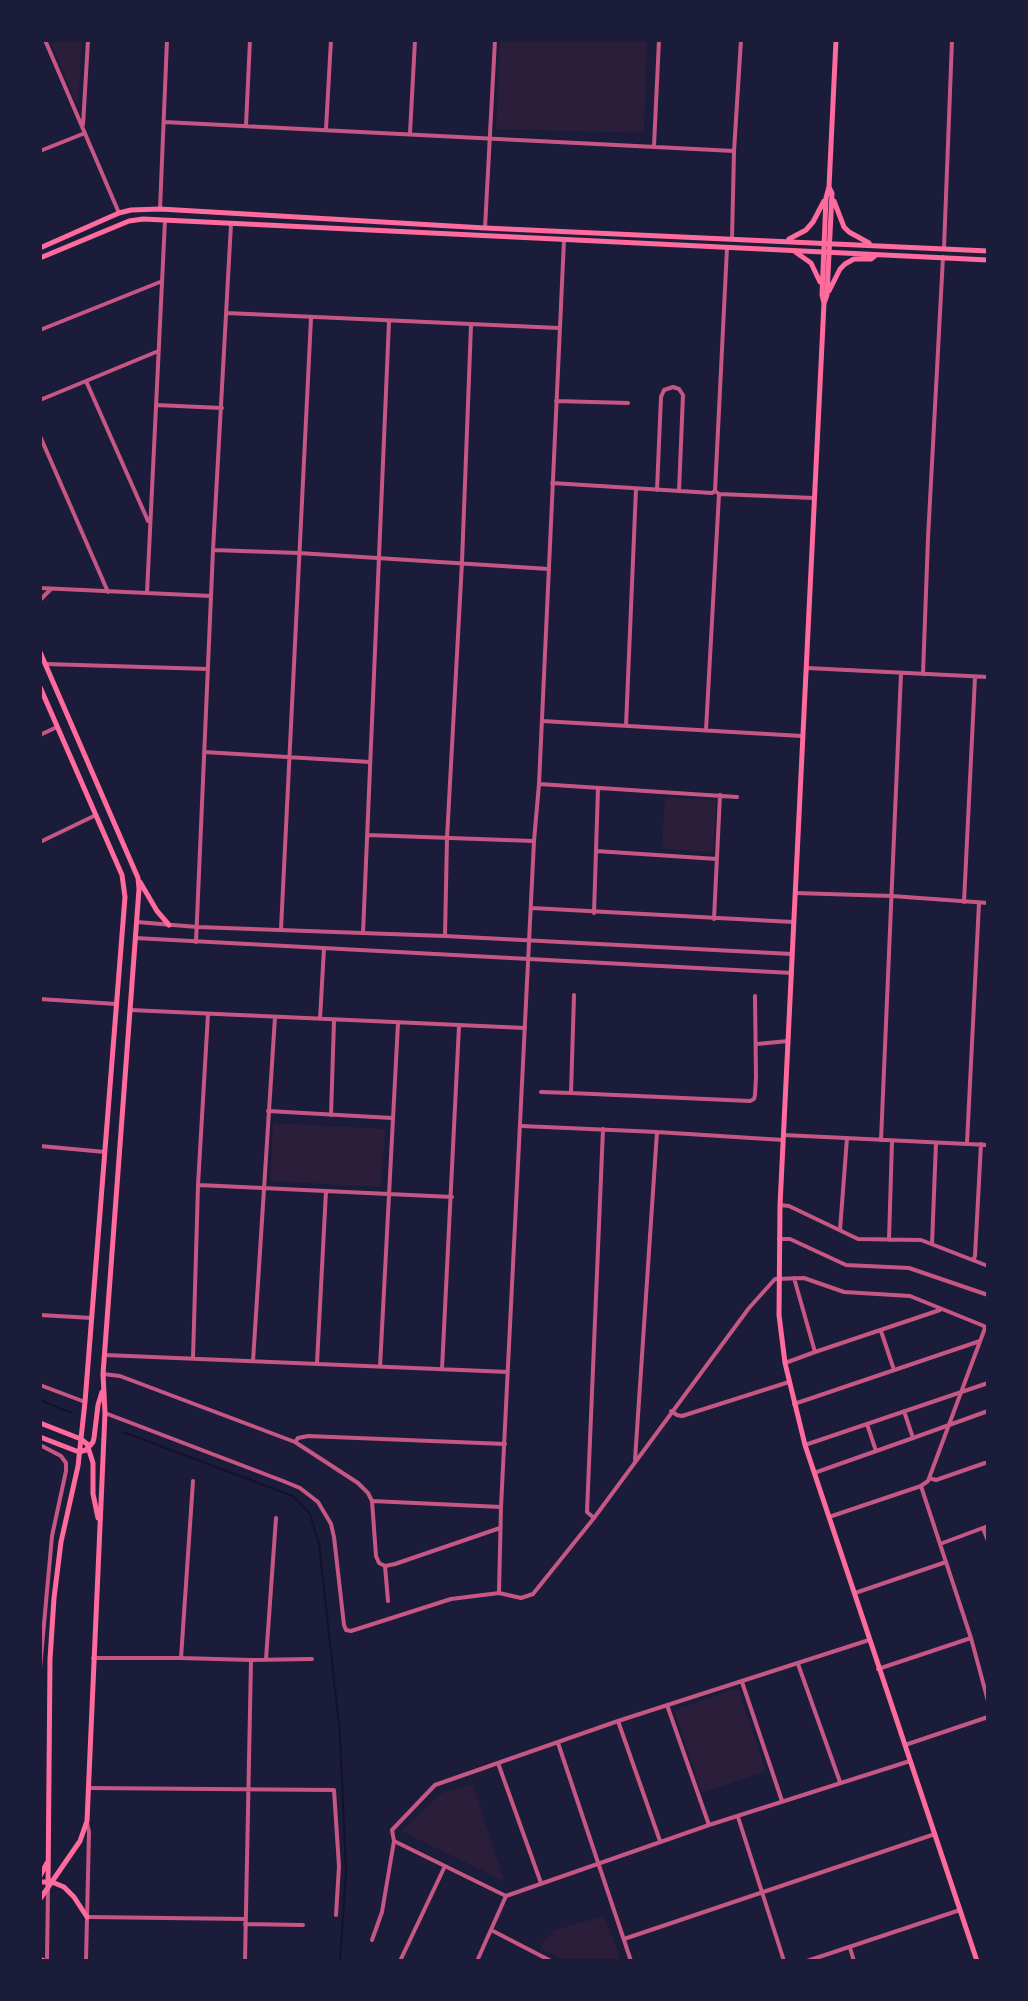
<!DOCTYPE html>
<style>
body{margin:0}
#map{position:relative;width:1028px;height:2001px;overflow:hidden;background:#1b1b3a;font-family:"DejaVu Sans",sans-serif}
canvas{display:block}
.frame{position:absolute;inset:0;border:42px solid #1b1b3a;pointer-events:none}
</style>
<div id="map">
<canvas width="1028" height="2001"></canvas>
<div class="frame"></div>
</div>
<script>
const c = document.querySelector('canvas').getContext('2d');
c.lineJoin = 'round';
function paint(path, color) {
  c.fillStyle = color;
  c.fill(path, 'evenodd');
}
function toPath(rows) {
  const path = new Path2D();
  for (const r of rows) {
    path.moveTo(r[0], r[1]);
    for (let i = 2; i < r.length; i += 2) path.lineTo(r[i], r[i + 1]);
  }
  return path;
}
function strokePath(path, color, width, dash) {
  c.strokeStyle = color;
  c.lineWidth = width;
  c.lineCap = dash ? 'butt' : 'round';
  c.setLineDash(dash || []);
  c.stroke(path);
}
paint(toPath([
 [50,40,82,40,78,108],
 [500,40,647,40,644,133,496,129],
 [665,797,716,800,713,852,662,849],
 [273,1123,385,1129,381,1187,270,1181],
 [738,1688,766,1771,702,1793,674,1710],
 [473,1784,504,1881,401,1831,442,1793],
 [604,1916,621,1961,565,1961,540,1948,554,1930]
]), '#2a1e3b');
strokePath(toPath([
 [40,1400,72,1413],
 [123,1432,293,1496,310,1514,319,1544,340,1735,346,1871,340,1961]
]), '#12122b', 2);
strokePath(toPath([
 [45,40,119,213],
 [164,122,734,151],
 [83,125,88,40],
 [246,125,250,40],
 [326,129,331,40],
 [410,133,415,40],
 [654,146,659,40],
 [40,151,85,133],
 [160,209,167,40],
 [485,228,495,40],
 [732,239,734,151,741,40],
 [944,248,952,40],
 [227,313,559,328],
 [40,330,160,282],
 [86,381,148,521],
 [40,400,156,352],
 [556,401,628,403],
 [156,405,222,408],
 [40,436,108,592],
 [552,483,712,493,715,491,719,494,814,498],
 [657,490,661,397,664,390,673,387,679,389,683,395,679,491],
 [715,491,727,248],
 [213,550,299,553,549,569],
 [40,588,211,596],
 [147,593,165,220],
 [40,600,51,589],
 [46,664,208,669],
 [807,668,988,677],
 [923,674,928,538,943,257],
 [542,721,802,736],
 [626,726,636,489],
 [706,730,719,494],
 [40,735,57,727],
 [204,752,370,762],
 [539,784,737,797],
 [368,835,533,841],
 [40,842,96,815],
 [40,847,40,852],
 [596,851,717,859],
 [795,893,892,896,988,903],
 [964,902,975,677],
 [532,908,793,922],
 [594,913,598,788],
 [714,919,720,795],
 [281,929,311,318],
 [363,933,389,321],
 [445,936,447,838,462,562,471,325],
 [196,942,213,550,231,224],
 [574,995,571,1093,750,1101,754,1099,755,1095,756,1077,755,996],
 [40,999,116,1004],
 [130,1010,525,1028],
 [320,1019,324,948],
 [757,1044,788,1041],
 [541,1092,571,1093],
 [268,1111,392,1118],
 [331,1115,334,1021],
 [522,1126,657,1132,783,1140],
 [784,1135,988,1145],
 [881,1140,901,673],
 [967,1143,979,903],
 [40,1146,105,1152],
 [199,1185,452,1197],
 [780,1205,789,1206,858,1239,921,1240,988,1266],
 [840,1230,847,1138],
 [779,1239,790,1239,846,1265,909,1268,988,1295],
 [889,1240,892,1141],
 [932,1244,936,1143],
 [973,1260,975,1256,981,1144],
 [794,1278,815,1352,940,1310],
 [40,1315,92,1318],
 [881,1331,894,1370],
 [105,1355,508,1372],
 [193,1358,198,1185,208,1014],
 [253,1361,275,1017],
 [317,1363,326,1191],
 [785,1363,815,1352],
 [380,1367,398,1023],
 [442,1369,459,1026],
 [103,1374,120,1376,295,1442,358,1483,368,1493,372,1501,376,1556,379,1563,385,1566,395,1564,500,1528],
 [40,1385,85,1402],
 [794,1404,980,1341],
 [671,1411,677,1415,682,1416,789,1382],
 [105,1413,283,1481,300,1488,318,1502,331,1524,334,1537,344,1625,346,1630,351,1631,451,1599,499,1593,521,1598,533,1594,594,1518,749,1308,775,1279,804,1278,844,1292,910,1296,984,1326,985,1328,928,1481,921,1486,829,1517],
 [867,1424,876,1451],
 [913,1438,988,1411],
 [295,1442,298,1438,308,1436,505,1444],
 [40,1445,61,1456,66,1463,66,1471,52,1536,40,1668],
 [805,1445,988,1383],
 [635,1460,657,1132],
 [814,1473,913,1438,904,1411],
 [929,1478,936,1480,985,1463],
 [921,1486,971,1638,988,1701],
 [372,1501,501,1507],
 [594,1518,587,1512,603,1129],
 [983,1528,988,1541],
 [940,1544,988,1526],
 [385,1566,388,1601],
 [499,1592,501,1507,534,841,539,784,564,240],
 [855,1593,946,1562],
 [93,1658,181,1658,251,1660,312,1659],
 [181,1658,193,1481],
 [266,1659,276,1518],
 [798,1664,840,1782],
 [878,1669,971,1638],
 [742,1682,782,1801],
 [667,1705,709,1825],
 [618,1721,660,1841],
 [558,1743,631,1961],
 [905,1745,988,1717],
 [498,1763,541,1883],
 [88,1788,334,1790,339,1866,336,1915],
 [738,1817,784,1961],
 [394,1841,506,1896],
 [506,1896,709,1825,910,1761],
 [87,1917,245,1919],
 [245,1924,303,1925],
 [493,1931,551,1961],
 [624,1939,935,1834],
 [372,1940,382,1912,394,1841,392,1830,435,1785,618,1721,869,1640],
 [850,1948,854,1961],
 [245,1961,251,1660],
 [400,1961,445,1866],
 [477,1961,506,1896],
 [807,1961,960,1910]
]), '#c65784', 4);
strokePath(toPath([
 [137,922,197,927,445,936,792,954],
 [135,938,792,973],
 [47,1961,48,1888],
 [86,1961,89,1832,87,1823]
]), '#c65784', 4);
strokePath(toPath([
 [836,40,829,187,826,198,822,295,824,303,780,1205,779,1315,785,1363,805,1445,977,1961],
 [834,201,844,227,849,232,869,243],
 [789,239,806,230,813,222,824,201],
 [40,248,119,213,131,210,160,209,485,228,988,251],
 [794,251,811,263,820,282],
 [40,258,129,221,143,219,988,260],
 [829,291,840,269,845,264,854,259,871,259,876,255],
 [824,303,827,295,832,193,829,187],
 [40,652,138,878,139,889,103,1374,105,1413,87,1821,80,1841,40,1899],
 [40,687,122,875,125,897,85,1402,78,1466,61,1542,54,1598,50,1659,48,1888],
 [140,882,157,911,169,925],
 [40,1423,81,1439,87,1444,93,1463,93,1494,98,1518],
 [40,1437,79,1452,86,1450,93,1442,94,1438,98,1405,102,1392],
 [40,1876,47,1863],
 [40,1882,52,1882,64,1887,74,1897,87,1917],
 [40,1959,44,1961]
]), '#ff6b9d', 5);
</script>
